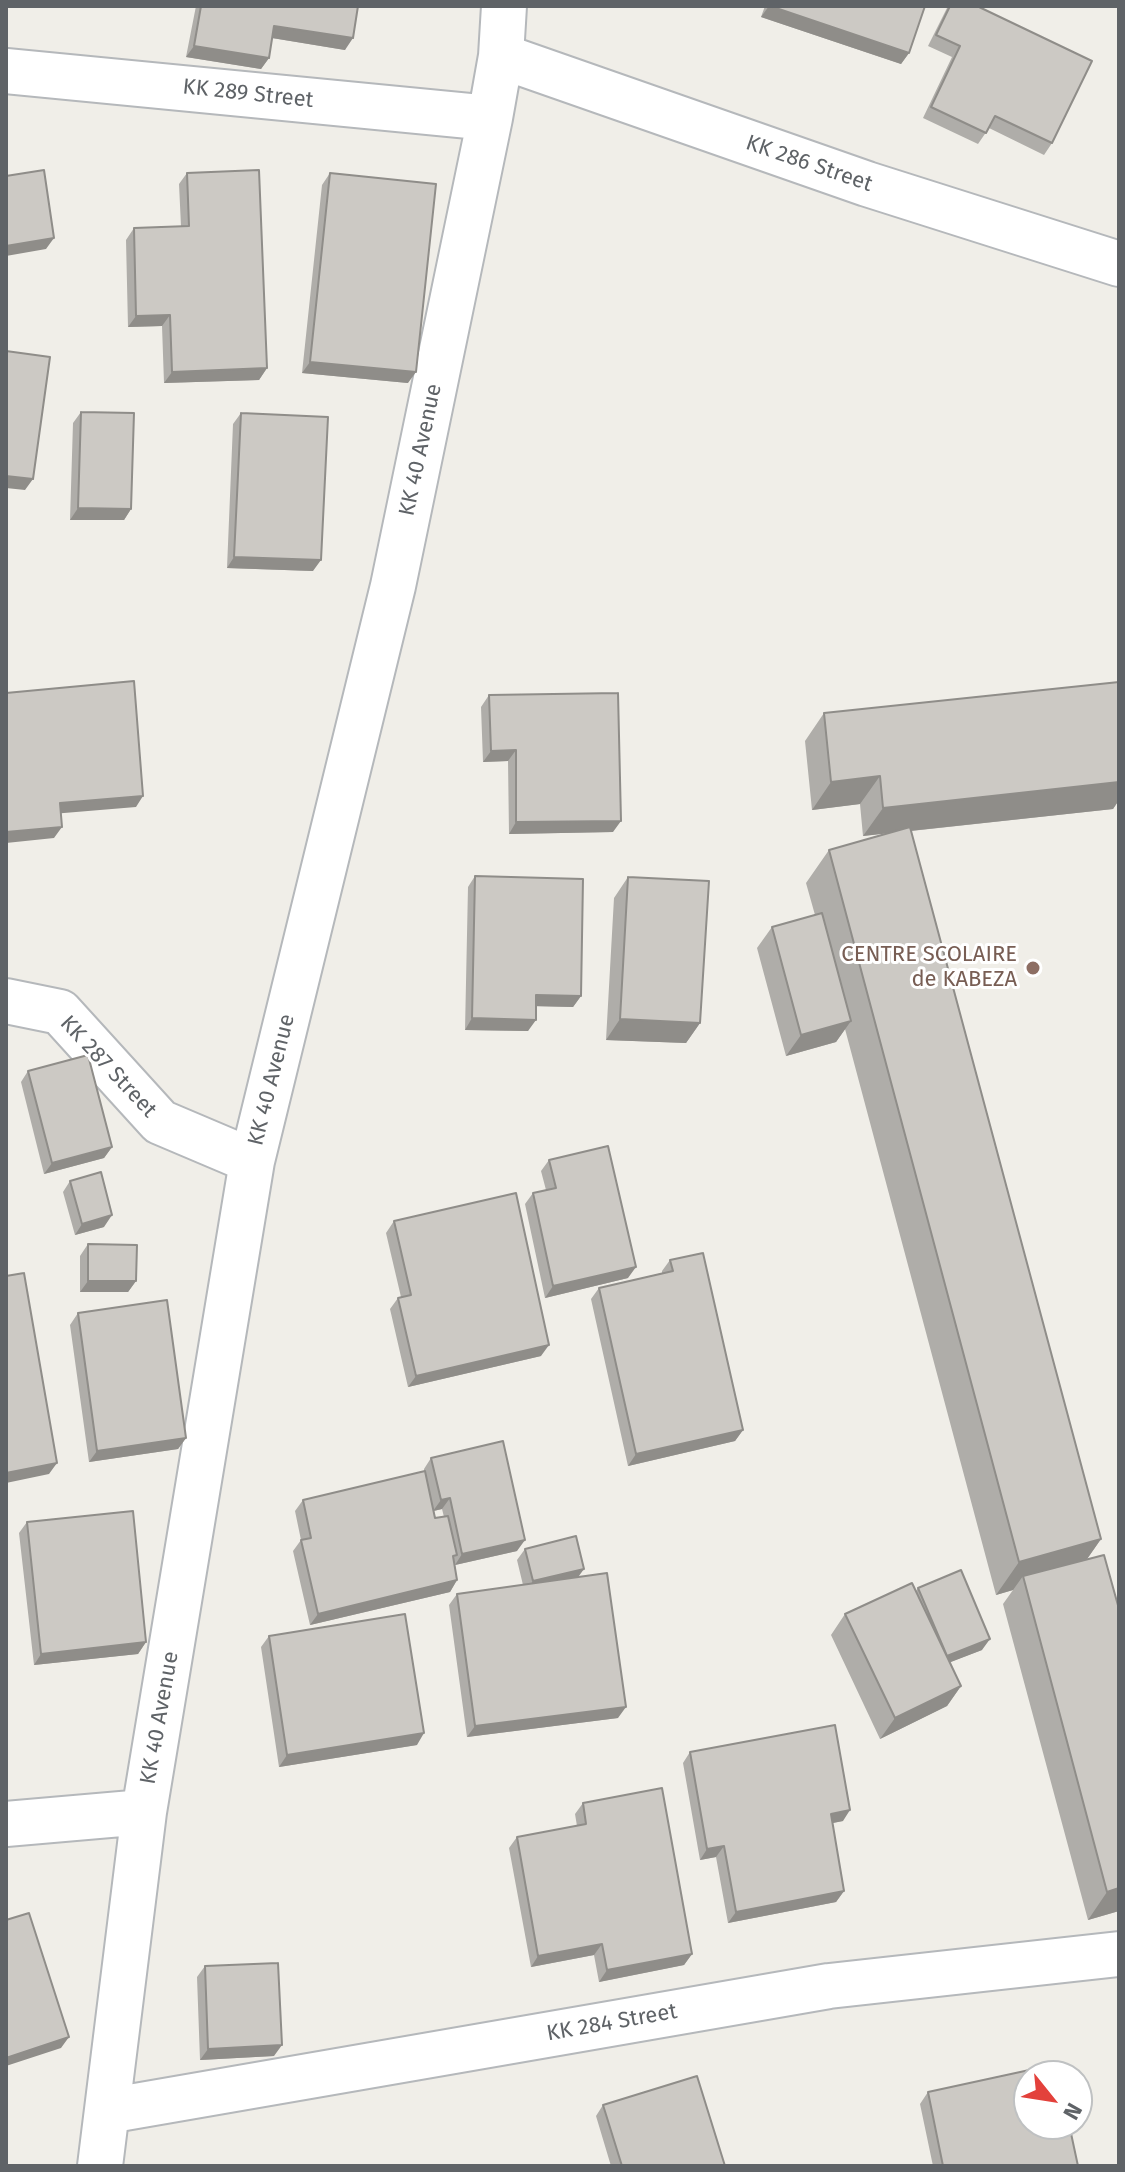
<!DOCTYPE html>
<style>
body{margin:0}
#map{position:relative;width:1125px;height:2172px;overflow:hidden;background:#f0eee8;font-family:"Fira Sans",sans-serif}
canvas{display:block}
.frame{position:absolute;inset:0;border:8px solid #5f6367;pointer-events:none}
.north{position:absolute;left:1013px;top:2060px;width:80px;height:80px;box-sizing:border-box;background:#fff;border:2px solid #bfc1c2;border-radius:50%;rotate:120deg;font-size:22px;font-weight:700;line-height:32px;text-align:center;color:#5f6367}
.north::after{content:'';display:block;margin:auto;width:28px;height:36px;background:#e3413b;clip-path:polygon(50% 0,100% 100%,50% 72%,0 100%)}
</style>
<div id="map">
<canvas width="1125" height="2172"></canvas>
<div class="frame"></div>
<div class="north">N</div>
</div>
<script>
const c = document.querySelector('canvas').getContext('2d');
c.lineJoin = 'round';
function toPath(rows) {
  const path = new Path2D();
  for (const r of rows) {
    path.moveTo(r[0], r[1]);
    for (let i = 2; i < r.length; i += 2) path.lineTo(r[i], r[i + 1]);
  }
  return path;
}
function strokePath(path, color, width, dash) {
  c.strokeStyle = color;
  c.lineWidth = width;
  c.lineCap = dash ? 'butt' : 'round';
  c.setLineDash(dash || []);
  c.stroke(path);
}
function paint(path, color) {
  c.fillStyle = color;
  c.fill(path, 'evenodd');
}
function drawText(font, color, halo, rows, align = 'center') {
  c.font = font + ' "Fira Sans",sans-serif';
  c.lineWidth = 6;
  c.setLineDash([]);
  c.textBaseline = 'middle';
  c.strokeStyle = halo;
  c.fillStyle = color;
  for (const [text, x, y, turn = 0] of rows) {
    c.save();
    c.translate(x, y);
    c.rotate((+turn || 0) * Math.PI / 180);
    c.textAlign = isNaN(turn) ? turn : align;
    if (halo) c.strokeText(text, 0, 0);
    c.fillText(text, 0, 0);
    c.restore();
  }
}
const street = toPath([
 [501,56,867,184,1119,264],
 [6,71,490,118],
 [6,1001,60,1012,160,1122,252,1161],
 [6,1824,144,1812],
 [107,2111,829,1986,1119,1954],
 [100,2166,144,1812,252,1161,393,586,490,118,501,56,504,6]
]);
strokePath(street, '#b5b8bb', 48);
strokePath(street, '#fff', 44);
paint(toPath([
 [196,6,358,6,345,50,272,38,269,58,261,69,186,57],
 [765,6,925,6,909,53,901,64,761,17],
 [948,6,950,6,1052,143,1044,155,989,128,978,144,923,118,952,57,928,46],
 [187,173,267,368,259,380,164,383,162,326,128,327,126,240,134,228,181,226,179,184],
 [330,173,408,383,302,373,322,185],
 [81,412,131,509,124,520,70,520,73,423],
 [241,413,313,571,227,568,233,424],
 [1119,682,1119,800,1113,809,911,831,1101,1539,1087,1559,1119,1911,1088,1920,1003,1604,1013,1590,996,1595,845,1029,836,1042,786,1056,757,948,772,927,815,915,806,883,829,850,887,833,863,836,860,804,812,810,805,741,824,713],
 [489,695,613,832,509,834,508,761,483,762,481,707],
 [475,876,581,996,573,1007,536,1006,528,1031,465,1030,468,887],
 [628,877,700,1023,686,1043,606,1040,614,898],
 [28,1071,112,1147,104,1158,44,1174,21,1082],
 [549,1160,628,1278,545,1298,525,1204,533,1193,546,1190,541,1171],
 [70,1181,104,1227,75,1235,63,1192],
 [394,1221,541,1356,408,1387,390,1309,398,1298,401,1297,386,1233],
 [88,1244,136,1281,128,1292,80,1292,80,1256],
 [670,1260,743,1430,735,1441,628,1466,591,1299,599,1288,662,1273,662,1271],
 [78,1313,186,1438,178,1449,89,1462,70,1325],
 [431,1458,517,1551,455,1565,457,1580,450,1592,310,1625,293,1551,301,1540,295,1511,303,1500,424,1471,424,1469],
 [442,1509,444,1517,435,1518,434,1511],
 [27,1522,146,1642,138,1654,34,1665,19,1533],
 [525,1549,577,1577,618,1718,467,1737,449,1605,457,1594,523,1585,517,1560],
 [918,1588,982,1650,950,1662,961,1686,947,1706,880,1739,831,1635,845,1614,916,1591],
 [269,1636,417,1745,279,1767,261,1647],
 [690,1752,843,1821,832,1823,844,1891,836,1902,728,1923,716,1857,700,1860,683,1763],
 [583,1803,692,1954,684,1965,599,1982,594,1955,531,1967,509,1848,517,1837,577,1826,575,1814],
 [205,1966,274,2056,200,2060,197,1977],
 [928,2092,1078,2166,933,2166,920,2104],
 [603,2105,725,2166,611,2166,596,2116]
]), '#afada9');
paint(toPath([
 [769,6,909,53,901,64,761,17],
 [274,26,353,38,345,50,266,37],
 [194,46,269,58,261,69,186,57],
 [54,238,46,249,6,256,6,246],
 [170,315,162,326,128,327,136,316],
 [310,362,416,372,408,383,302,373],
 [267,368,259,380,164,383,172,372],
 [6,476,33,479,25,490,6,488],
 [78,508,131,509,124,520,70,520],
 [234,557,321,560,313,571,227,568],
 [516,750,508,761,483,762,491,751],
 [880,776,860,804,812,810,831,782],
 [1119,782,1119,800,1113,809,863,836,883,808],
 [143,796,136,807,52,814,60,803],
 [621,821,613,832,509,834,516,822],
 [62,827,54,838,6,843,6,832],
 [536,995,581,996,573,1007,529,1006],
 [472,1018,536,1020,528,1031,465,1030],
 [620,1019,700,1023,686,1043,606,1040],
 [851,1021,836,1042,786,1056,801,1035],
 [112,1147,104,1158,44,1174,52,1163],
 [112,1215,104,1227,75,1235,82,1224],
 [636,1267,628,1278,545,1298,553,1286],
 [88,1281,136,1281,128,1292,80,1292],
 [549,1345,541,1356,408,1387,416,1376],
 [743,1430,735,1441,628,1466,636,1454],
 [186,1438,178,1449,89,1462,97,1451],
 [57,1463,49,1474,6,1483,6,1473],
 [450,1498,442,1509,433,1511,441,1500],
 [1101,1539,1078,1572,1023,1576,1013,1590,996,1595,1019,1562],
 [525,1540,517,1551,455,1565,462,1554],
 [584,1569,576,1580,525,1592,533,1581],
 [457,1580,450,1592,310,1625,318,1614],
 [990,1639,982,1650,938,1667,946,1656],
 [146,1642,138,1654,34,1665,41,1654],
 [961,1686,947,1706,880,1739,895,1718],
 [626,1707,618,1718,467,1737,475,1726],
 [424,1733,417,1745,279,1767,287,1755],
 [850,1810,843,1821,823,1825,831,1814],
 [724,1846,716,1857,700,1860,707,1849],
 [1119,1888,1119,1911,1088,1920,1107,1892],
 [844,1891,836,1902,728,1923,736,1912],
 [602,1944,594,1955,531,1967,538,1956],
 [692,1954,684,1965,599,1982,607,1970],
 [69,2037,61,2048,6,2066,6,2058],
 [282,2045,274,2056,200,2060,208,2049]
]), '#8f8d89');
const building = toPath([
 [201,6,358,6,353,38,274,26,269,58,194,46,201,6],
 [770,6,925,6,909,53,770,6],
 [950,6,977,6,1092,61,1052,143,995,116,986,133,931,107,960,46,936,35,950,6],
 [44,170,54,238,6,246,6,176,44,170],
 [259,170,267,368,172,372,170,315,136,316,134,228,189,226,187,173,259,170],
 [330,173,436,184,416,372,310,362,330,173],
 [6,351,50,357,33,479,6,476,6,351],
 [81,412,134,413,131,509,78,508,81,412],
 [241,413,328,417,321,560,234,557,241,413],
 [134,681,143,796,60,803,62,827,6,832,6,693,134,681],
 [1119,682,1119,782,883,808,880,776,831,782,824,713,1119,682],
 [618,693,621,821,516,822,516,750,491,751,489,695,618,693],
 [910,827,1101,1539,1019,1562,829,850,910,827],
 [475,876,583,879,581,996,536,995,536,1020,472,1018,475,876],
 [628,877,709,881,700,1023,620,1019,628,877],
 [822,913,851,1021,801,1035,772,927,822,913],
 [88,1055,112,1147,52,1163,28,1071,88,1055],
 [608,1146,636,1267,553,1286,533,1193,556,1188,549,1160,608,1146],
 [101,1172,112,1215,82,1224,70,1181,101,1172],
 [516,1193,549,1345,416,1376,398,1298,411,1295,394,1221,516,1193],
 [88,1244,137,1245,136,1281,88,1281,88,1244],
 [703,1253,743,1430,636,1454,599,1288,673,1271,670,1260,703,1253],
 [24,1273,57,1463,6,1473,6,1276,24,1273],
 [167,1300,186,1438,97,1451,78,1313,167,1300],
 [503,1441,525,1540,462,1554,450,1498,441,1500,431,1458,503,1441],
 [425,1471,435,1518,448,1516,457,1555,453,1556,457,1580,318,1614,301,1540,311,1538,303,1500,425,1471],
 [133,1511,146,1642,41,1654,27,1522,133,1511],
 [576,1536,584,1569,533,1581,525,1549,576,1536],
 [1104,1555,1119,1609,1119,1888,1107,1892,1023,1576,1104,1555],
 [961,1570,990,1639,947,1656,918,1588,961,1570],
 [607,1573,626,1707,475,1726,457,1594,607,1573],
 [912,1583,961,1686,895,1718,845,1614,912,1583],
 [405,1614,424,1733,287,1755,269,1636,405,1614],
 [835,1725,850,1810,831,1814,844,1891,736,1912,724,1846,707,1849,690,1752,835,1725],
 [662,1788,692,1954,607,1970,602,1944,538,1956,517,1837,586,1824,583,1803,662,1788],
 [29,1913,69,2037,6,2058,6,1920,29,1913],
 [278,1963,282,2045,208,2049,205,1966,278,1963],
 [1057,2064,1059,2076,1029,2076,1029,2124,1069,2124,1078,2166,943,2166,928,2092,1057,2064],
 [697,2076,725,2166,622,2166,603,2105,697,2076]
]);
paint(building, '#ccc9c4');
strokePath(building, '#8f8d89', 2);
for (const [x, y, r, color] of [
 [1033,968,8,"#8d6e63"]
]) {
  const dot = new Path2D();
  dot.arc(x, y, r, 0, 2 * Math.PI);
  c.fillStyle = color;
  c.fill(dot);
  strokePath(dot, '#fff', 3);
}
drawText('22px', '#5f6367', '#fff', [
 ["KK 289 Street",248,94,6],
 ["KK 286 Street",809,164,19],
 ["KK 40 Avenue",421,450,-78],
 ["KK 287 Street",108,1067,47],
 ["KK 40 Avenue",272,1080,-76],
 ["KK 40 Avenue",160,1718,-80],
 ["KK 284 Street",612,2023,-10]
]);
drawText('22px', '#785e54', '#fff', [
 ["CENTRE SCOLAIRE",1017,955],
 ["de KABEZA",1017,980]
], 'right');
</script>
